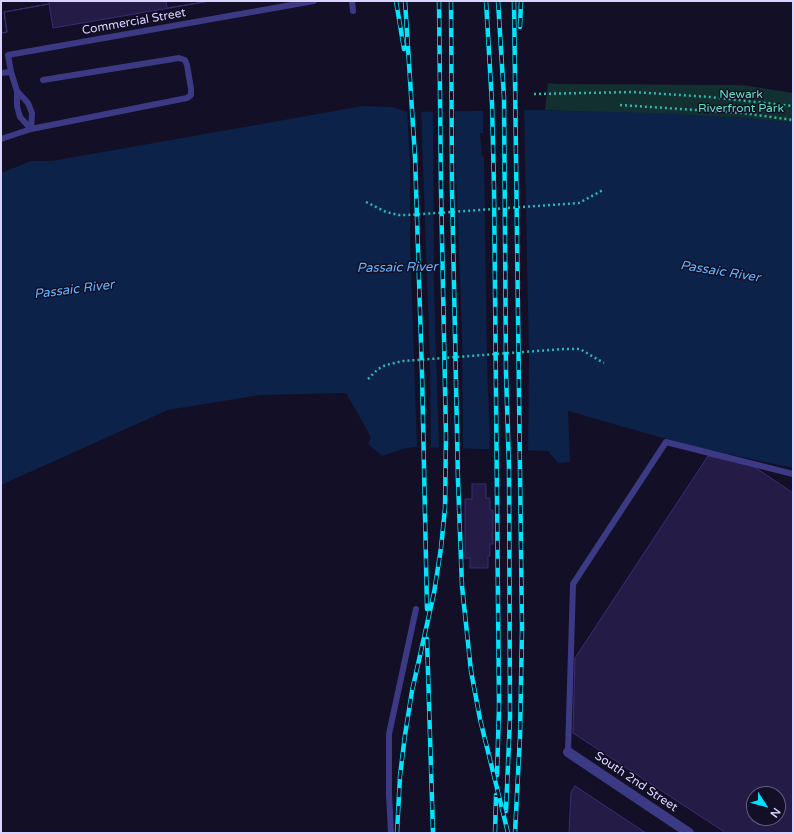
<!DOCTYPE html>
<style>
body{margin:0}
#map{position:relative;width:794px;height:834px;overflow:hidden;background:#130f26;font-family:"Varela Round",sans-serif}
canvas{display:block}
.frame{position:absolute;inset:0;border:2px solid #d9d4ff;pointer-events:none}
.north{position:absolute;left:746px;top:786px;width:40px;height:40px;box-sizing:border-box;background:#130f26;border:1px solid #625e7d;border-radius:50%;rotate:126deg;font-size:11px;font-weight:700;line-height:16px;text-align:center;color:#d9d4ff}
.north::after{content:'';display:block;margin:auto;width:14px;height:18px;background:#00e5ff;clip-path:polygon(50% 0,100% 100%,50% 72%,0 100%)}
</style>
<div id="map">
<canvas width="794" height="834"></canvas>
<div class="frame"></div>
<div class="north">N</div>
</div>
<script>
const c = document.querySelector('canvas').getContext('2d');
c.lineJoin = 'round';
function paint(path, color) {
  c.fillStyle = color;
  c.fill(path, 'evenodd');
}
function toPath(rows) {
  const path = new Path2D();
  for (const r of rows) {
    path.moveTo(r[0], r[1]);
    for (let i = 2; i < r.length; i += 2) path.lineTo(r[i], r[i + 1]);
  }
  return path;
}
function strokePath(path, color, width, dash) {
  c.strokeStyle = color;
  c.lineWidth = width;
  c.lineCap = dash ? 'butt' : 'round';
  c.setLineDash(dash || []);
  c.stroke(path);
}
function drawText(font, color, halo, rows, align = 'center') {
  c.font = font + ' "Varela Round",sans-serif';
  c.lineWidth = 3;
  c.setLineDash([]);
  c.textBaseline = 'middle';
  c.strokeStyle = halo;
  c.fillStyle = color;
  for (const [text, x, y, turn = 0] of rows) {
    c.save();
    c.translate(x, y);
    c.rotate((+turn || 0) * Math.PI / 180);
    c.textAlign = isNaN(turn) ? turn : align;
    if (halo) c.strokeText(text, 0, 0);
    c.fillText(text, 0, 0);
    c.restore();
  }
}
paint(toPath([
 [548,83,558,84,742,85,793,93,793,123,776,121,545,110]
]), '#12302f');
paint(toPath([
 [363,106,392,107,408,112,537,110,655,113,747,118,793,123,793,468,691,446,568,411,570,462,558,463,548,451,415,447,402,449,382,456,368,444,371,437,346,393,260,395,168,410,1,485,1,173,31,161,52,161]
]), '#0c2248');
paint(toPath([
 [483,108,524,108,529,358,528,452,490,451,487,360,484,157,482,156,480,133,483,133],
 [407,109,421,109,430,363,431,450,417,449,410,238,410,161],
 [433,109,455,109,455,151,462,329,463,451,439,450,434,285]
]), '#130f26');
const building = toPath([
 [1,1,49,1,49,4,4,12,7,32,1,33,1,1],
 [1,1,210,1,53,28,49,4,4,12,7,32,1,33,1,1],
 [166,1,210,1,167,8,166,1],
 [708,456,753,466,793,493,793,833,726,833,573,733,575,658,708,456],
 [754,794,778,794,778,818,754,818,754,794],
 [472,484,486,484,486,498,490,498,490,510,493,510,493,544,490,544,490,556,488,556,488,568,470,568,470,558,465,558,465,499,472,499,472,484],
 [575,786,646,833,569,833,571,792,575,786]
]);
paint(building, '#241b47');
strokePath(building, '#3b2d73', 1);
strokePath(toPath([
 [534,94,633,92,710,97,793,106],
 [620,105,742,113,793,120],
 [366,202,386,212,399,215,408,215,579,203,603,190],
 [368,379,378,369,386,365,403,361,564,349,580,349,604,363]
]), '#2fb8b0', 2.5, [2, 3]);
strokePath(toPath([
 [352,1,353,11],
 [11,72,17,91,17,106,20,117,31,129],
 [1,73,11,72,8,55,314,1],
 [17,91,28,103,32,113,31,129],
 [1,139,31,129,187,98,191,95,191,89,187,65,185,60,179,58,43,80],
 [568,752,573,584,666,442,793,474],
 [391,833,389,794,389,734,416,609]
]), '#3d3a85', 6);
strokePath(toPath([
 [568,752,689,833]
]), '#3d3a85', 10);
const rail = toPath([
 [396,1,404,49],
 [405,1,415,157,422,373,427,609],
 [451,1,452,189,458,481,462,586,471,671,480,719,508,833],
 [486,1,492,104,494,188,499,707,497,775],
 [498,1,504,98,506,373,509,468,510,717,506,811],
 [514,1,522,629,520,736,515,833],
 [520,27,521,1],
 [427,639,433,833],
 [397,833,400,776,405,735,412,691,434,593,441,548,445,508,446,437,441,190,439,1],
 [495,833,496,795]
]);
strokePath(rail, '#00e5ff', 4.5);
strokePath(rail, '#130f26', 3, [9]);
drawText('12px', '#d9d4ff', '#130f26', [
 ["Commercial Street",134,22,-10],
 ["South 2nd Street",636,782,34]
]);
drawText('12px', '#5fe0c0', '#130f26', [
 ["Newark",741,95],
 ["Riverfront Park",741,109]
]);
drawText('italic 13px', '#62b6ff', '#130f26', [
 ["Passaic River",397,268,-1],
 ["Passaic River",720,272,9],
 ["Passaic River",74,290,-7]
]);
</script>
